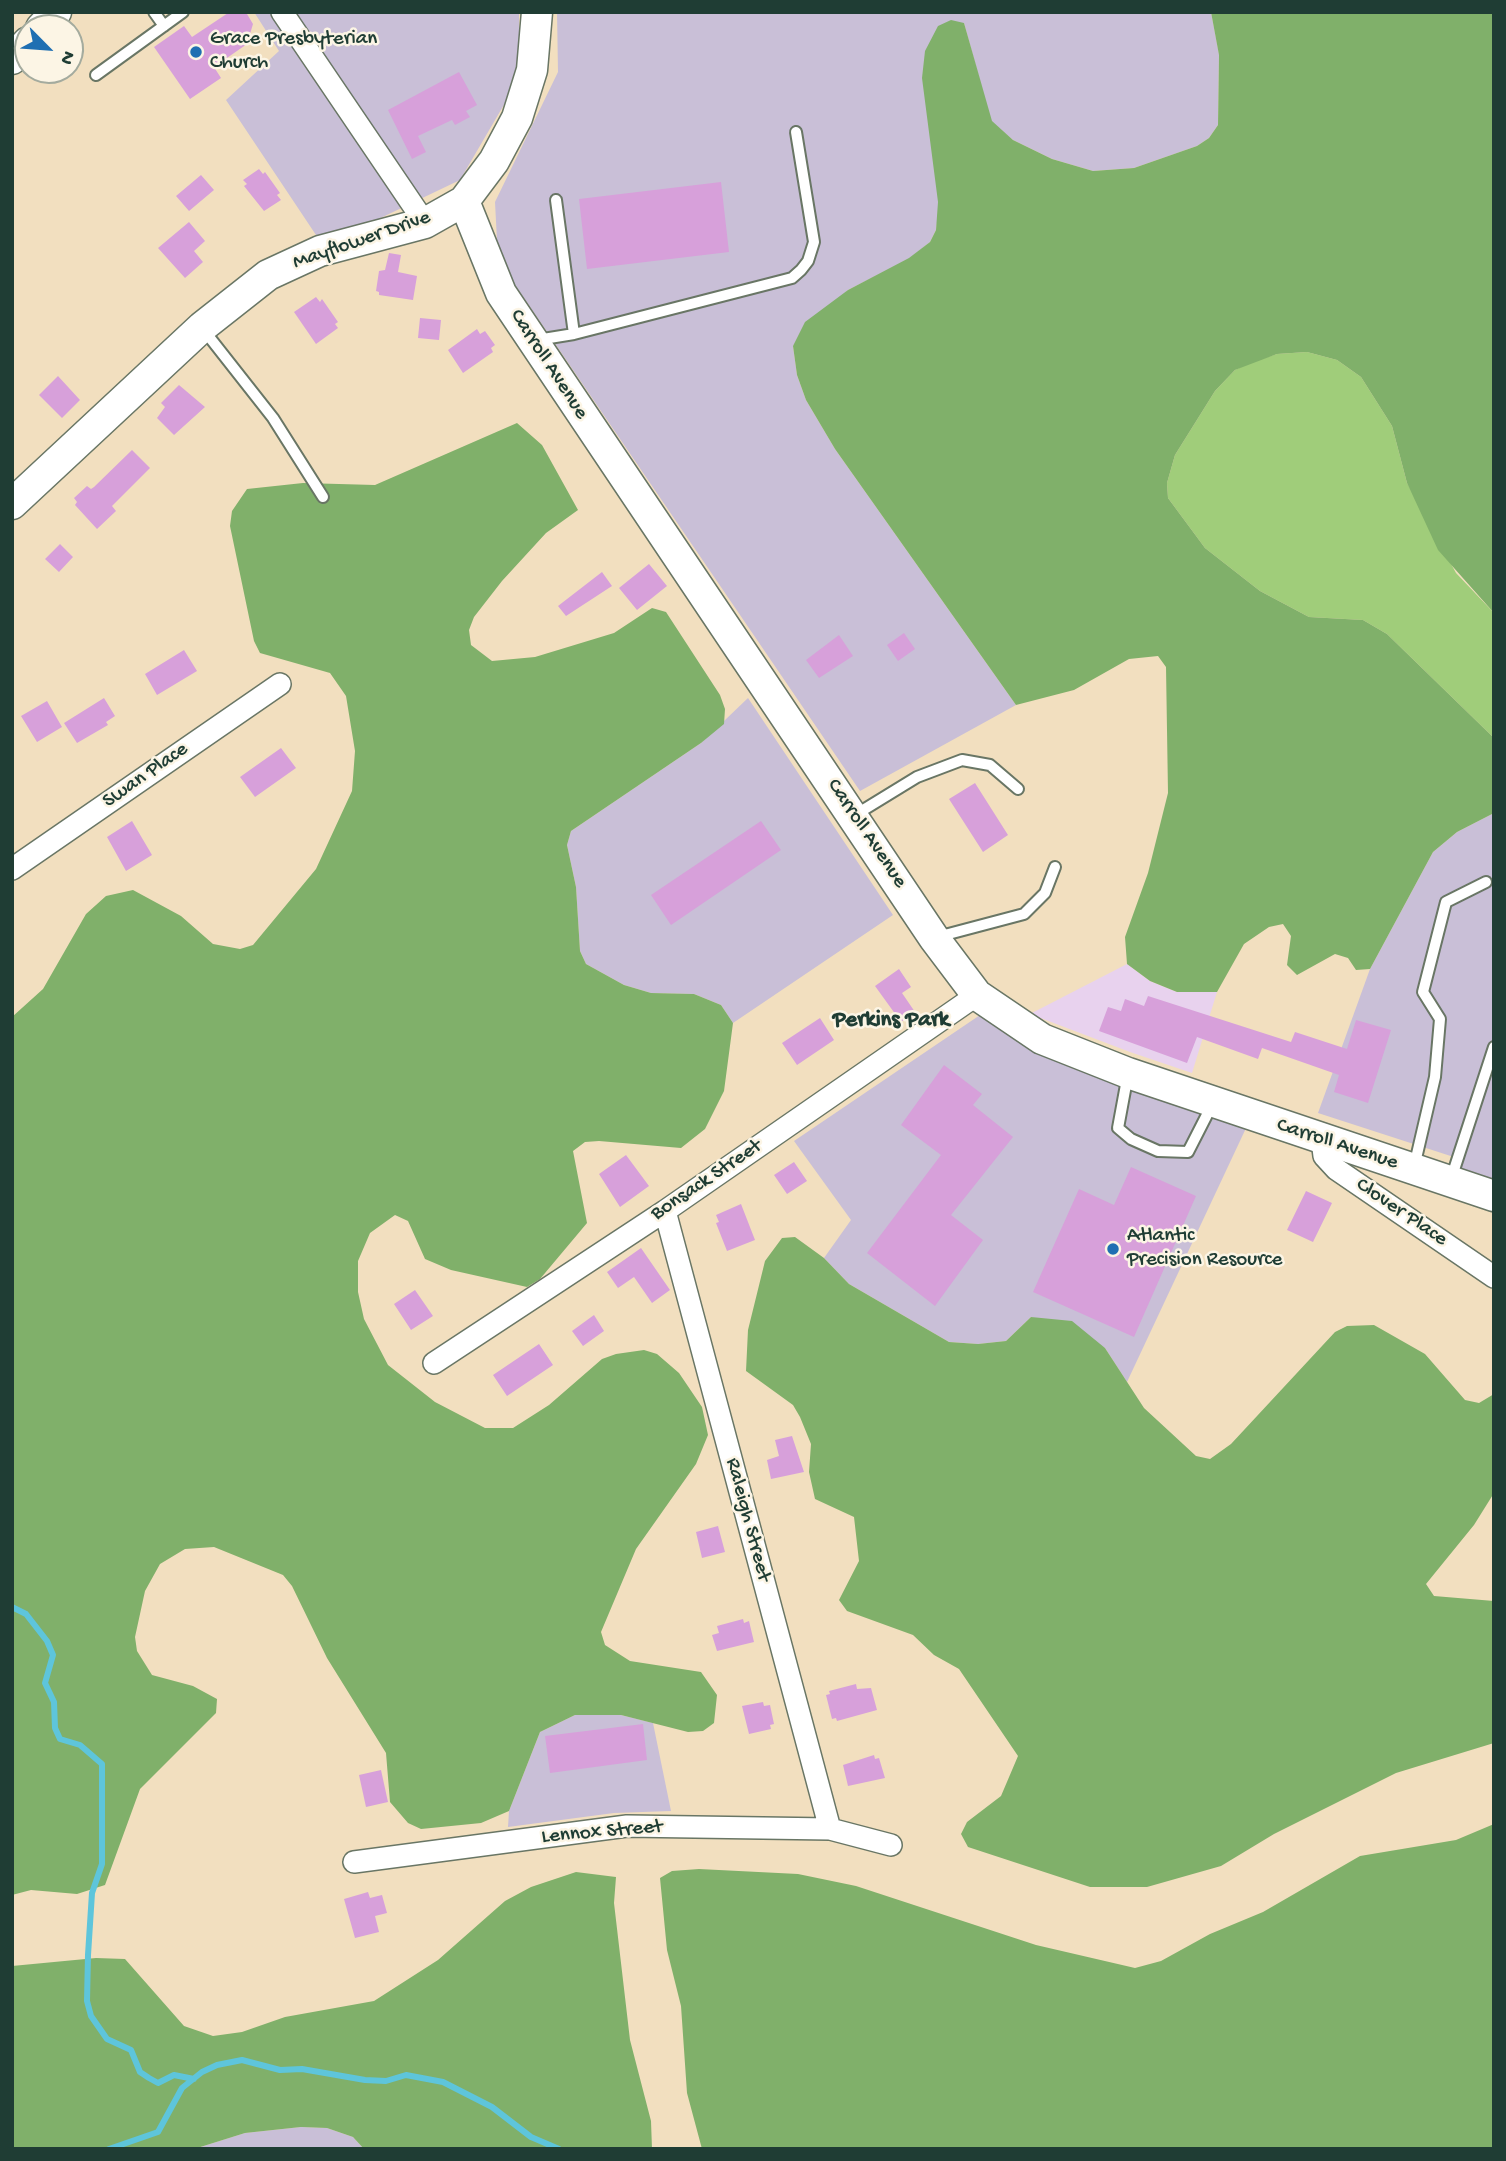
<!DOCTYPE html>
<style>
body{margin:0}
#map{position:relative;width:1506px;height:2161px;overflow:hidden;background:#f2dfbf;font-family:"Gochi Hand",sans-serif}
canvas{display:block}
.frame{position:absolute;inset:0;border:14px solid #1f3d34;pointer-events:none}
.north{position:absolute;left:14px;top:14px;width:70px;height:70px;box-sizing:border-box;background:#fcf5e5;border:2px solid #a4ab9e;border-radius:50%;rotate:115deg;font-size:19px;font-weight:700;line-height:28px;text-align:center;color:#1f3d34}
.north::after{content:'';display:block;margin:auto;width:24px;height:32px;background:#1f6fb2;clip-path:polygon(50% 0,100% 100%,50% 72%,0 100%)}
</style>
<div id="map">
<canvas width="1506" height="2161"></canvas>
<div class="frame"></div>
<div class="north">N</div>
</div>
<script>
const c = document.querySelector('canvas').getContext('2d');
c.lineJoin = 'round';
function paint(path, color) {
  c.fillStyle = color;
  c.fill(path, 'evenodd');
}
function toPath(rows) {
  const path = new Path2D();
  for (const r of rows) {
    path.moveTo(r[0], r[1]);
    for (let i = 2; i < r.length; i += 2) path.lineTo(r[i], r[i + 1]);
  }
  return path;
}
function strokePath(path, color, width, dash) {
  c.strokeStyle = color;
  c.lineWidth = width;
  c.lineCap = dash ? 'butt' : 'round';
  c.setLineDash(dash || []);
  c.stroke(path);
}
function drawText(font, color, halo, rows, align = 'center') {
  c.font = font + ' "Gochi Hand",sans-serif';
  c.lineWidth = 5;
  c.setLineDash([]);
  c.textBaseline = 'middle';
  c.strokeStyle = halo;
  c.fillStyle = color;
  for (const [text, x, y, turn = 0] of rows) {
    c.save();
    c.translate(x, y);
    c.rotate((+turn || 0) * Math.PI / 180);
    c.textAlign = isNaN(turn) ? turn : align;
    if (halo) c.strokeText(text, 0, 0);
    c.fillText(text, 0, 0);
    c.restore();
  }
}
paint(toPath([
 [1127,964,1150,981,1177,992,1217,992,1192,1073,1130,1052,1030,1014]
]), '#e8d2ee');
paint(toPath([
 [254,12,519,12,519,79,460,180,368,224,320,241,226,100,279,51],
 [557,12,1211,12,1219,54,1218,125,1209,138,1197,146,1134,168,1093,171,1052,159,1013,140,991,121,964,23,936,230,930,242,909,259,848,290,793,346,797,375,806,400,835,449,1016,705,860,791,498,260,495,202,558,72],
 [748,698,893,915,733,1023,721,1005,694,994,651,993,624,985,586,964,580,951,576,887,567,845,571,831,701,743],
 [1494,813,1494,1179,1461,1168,1463,1160,1318,1113,1370,969,1433,852,1457,832],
 [983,1013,1032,1048,1058,1062,1247,1126,1127,1382,1105,1348,1031,1317,1006,1341,978,1344,949,1342,849,1284,824,1258,851,1220,794,1141],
 [575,1715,621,1715,653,1723,671,1811,614,1813,508,1827,509,1811,540,1732],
 [301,2127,327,2128,353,2137,364,2149,194,2149,245,2133]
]), '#c9bfd7');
paint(toPath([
 [1307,352,1337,360,1361,377,1392,426,1407,483,1456,573,1494,613,1494,738,1387,634,1363,620,1309,617,1260,591,1205,548,1168,498,1167,483,1175,455,1215,391,1235,370,1249,363,1277,354]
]), '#a0cd7a');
paint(toPath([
 [1211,12,1494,12,1494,613,1438,550,1407,483,1392,426,1361,377,1337,360,1307,352,1277,354,1235,370,1215,391,1175,455,1167,483,1168,498,1205,548,1260,591,1309,617,1363,620,1387,634,1494,738,1494,813,1457,832,1433,852,1370,969,1356,970,1348,958,1335,954,1297,975,1287,965,1291,936,1283,924,1269,927,1244,944,1217,992,1177,992,1150,981,1127,964,1125,937,1148,873,1168,793,1166,667,1158,656,1129,659,1074,690,1016,705,835,449,806,400,797,375,793,346,805,322,848,290,909,258,930,242,936,230,938,202,922,78,925,51,938,26,951,20,964,23,992,121,1013,140,1052,159,1093,171,1134,168,1197,146,1209,138,1218,125,1219,55],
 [517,423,542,445,578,510,546,533,502,581,474,617,469,630,471,645,492,661,535,657,614,633,652,608,666,612,720,695,725,709,724,724,701,743,571,831,567,845,576,887,580,951,586,964,624,985,651,993,694,994,721,1005,733,1023,724,1091,705,1129,681,1148,599,1141,585,1142,573,1151,587,1223,540,1279,527,1287,451,1270,425,1259,408,1221,395,1215,370,1233,358,1261,358,1292,364,1319,388,1365,435,1402,485,1428,513,1428,549,1405,602,1359,616,1354,644,1350,657,1354,679,1373,702,1407,708,1435,696,1464,636,1549,601,1632,605,1645,630,1661,701,1672,717,1695,714,1723,703,1731,688,1732,621,1715,575,1715,540,1732,509,1811,481,1823,421,1829,408,1823,390,1802,386,1753,327,1658,292,1586,283,1575,214,1547,185,1549,160,1564,145,1591,135,1637,137,1651,152,1675,193,1686,217,1699,216,1713,140,1789,105,1885,77,1894,31,1890,12,1895,12,1017,43,989,86,914,106,896,133,890,181,916,213,944,240,949,253,945,316,869,352,791,355,751,346,696,330,673,260,653,254,641,230,526,232,511,247,489,303,483,375,485],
 [795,1237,824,1258,849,1284,949,1342,978,1344,1006,1341,1031,1317,1072,1321,1105,1348,1144,1408,1196,1456,1210,1459,1231,1444,1335,1332,1347,1326,1374,1325,1425,1354,1465,1400,1479,1403,1494,1394,1494,1493,1474,1525,1426,1584,1434,1596,1494,1601,1494,1743,1396,1773,1274,1834,1221,1866,1147,1887,1090,1887,968,1847,961,1834,967,1822,1001,1796,1018,1756,959,1669,934,1655,913,1635,847,1611,839,1600,859,1561,854,1517,815,1499,809,1472,811,1444,800,1417,793,1405,746,1371,748,1330,765,1261,782,1238],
 [1494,1824,1494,2149,702,2149,687,2093,681,2006,667,1950,660,1878,672,1871,699,1869,798,1874,856,1886,1036,1945,1135,1968,1161,1961,1210,1934,1263,1912,1360,1856,1456,1840],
 [576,1872,616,1877,614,1903,630,2040,651,2121,652,2149,364,2149,353,2137,327,2128,301,2127,245,2133,194,2149,12,2149,12,1966,96,1958,125,1959,184,2026,213,2036,242,2032,285,2017,374,2001,438,1960,505,1901,531,1887]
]), '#80b06a');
strokePath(toPath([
 [12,1607,26,1614,47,1641,53,1655,45,1683,54,1702,55,1728,60,1739,80,1745,102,1764,102,1864,92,1893,88,1955,87,2001,91,2016,107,2039,131,2050,140,2072,149,2078,158,2083,174,2075,194,2079],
 [109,2149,158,2132,182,2088,202,2072,217,2065,242,2060,280,2070,302,2069,365,2080,386,2081,406,2075,443,2082,492,2107,531,2137,559,2149]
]), '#5ec5db', 6);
paint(toPath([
 [228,13,247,14,253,24,247,44,214,67,221,78,190,99,154,47,184,26,192,37],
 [459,72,477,105,466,111,470,117,455,125,452,120,418,136,426,152,412,159,388,110],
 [259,169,263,174,265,172,280,193,277,195,281,200,264,211,244,186,247,184,243,180],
 [201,175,214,190,189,211,176,196],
 [721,182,729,252,587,269,579,199],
 [189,222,205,241,194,251,203,262,185,278,158,248],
 [389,253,401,255,398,272,417,276,413,300,379,295,379,292,376,291,379,271,385,270],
 [316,297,320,302,322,299,338,322,335,324,338,328,316,344,294,312],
 [420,318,441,320,439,340,418,338],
 [477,329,480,334,485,331,495,345,491,348,493,352,463,373,448,350],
 [58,376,80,400,62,418,39,395],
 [179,385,205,407,174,435,157,418,165,407,161,403],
 [132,450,150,468,112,506,116,511,97,529,75,505,77,502,74,498,87,486,91,489,94,487],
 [60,544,73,557,59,572,45,559],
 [649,564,667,586,637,610,619,588],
 [602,572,612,586,566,616,558,606],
 [904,633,915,649,898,661,887,645],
 [839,635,853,656,819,678,806,660],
 [184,650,197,671,157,695,145,674],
 [104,698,115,716,106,722,108,725,77,743,64,723],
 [47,701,62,727,37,742,21,716],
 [281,748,296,768,255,797,240,777],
 [975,783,1008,835,983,852,949,799],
 [132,821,152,855,126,871,107,837],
 [761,821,781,850,671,925,651,895],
 [899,969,911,987,902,993,915,1012,901,1022,875,986],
 [1148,996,1291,1042,1295,1032,1347,1049,1356,1020,1391,1030,1368,1103,1334,1092,1339,1075,1262,1048,1258,1059,1197,1037,1187,1063,1099,1031,1108,1007,1121,1011,1125,999,1144,1006],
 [820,1018,834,1040,797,1065,782,1043],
 [944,1065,982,1094,973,1105,1013,1137,951,1215,983,1240,935,1306,867,1253,941,1155,901,1125],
 [626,1155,649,1186,620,1207,599,1174],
 [794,1162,807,1181,787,1194,774,1175],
 [1131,1167,1196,1196,1134,1337,1033,1292,1079,1189,1114,1205],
 [1306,1191,1332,1203,1313,1242,1287,1230],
 [741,1204,755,1240,727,1251,716,1223,719,1222,716,1215],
 [641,1248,670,1290,652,1303,634,1277,618,1288,607,1272],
 [415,1290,433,1316,411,1330,394,1304],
 [594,1315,604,1331,583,1346,572,1331],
 [539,1344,553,1365,507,1396,493,1375],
 [792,1436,804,1472,771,1479,767,1460,779,1456,775,1440],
 [718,1526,725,1552,702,1558,696,1532],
 [743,1619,744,1623,749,1621,754,1642,717,1651,712,1635,719,1633,717,1626],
 [856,1684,857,1689,871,1688,877,1710,837,1721,836,1718,832,1719,826,1695,830,1694,829,1691],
 [763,1702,764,1706,770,1705,774,1724,770,1725,771,1729,749,1734,742,1706],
 [643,1724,647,1760,550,1773,545,1736],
 [874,1755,875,1759,879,1758,885,1778,848,1786,843,1765],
 [381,1770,388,1802,366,1807,359,1775],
 [368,1892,370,1898,382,1895,387,1913,375,1916,379,1932,355,1938,344,1899]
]), '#d7a0da');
const lane = toPath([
 [154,12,164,26],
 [96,75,183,12],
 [203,329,273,418,323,497],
 [574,334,792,278,801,270,808,261,814,242,796,132],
 [537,340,574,334,556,200],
 [855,815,917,777,962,760,990,765,1018,789],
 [937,937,1024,914,1045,893,1055,867],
 [1128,1074,1118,1128,1131,1139,1158,1151,1188,1152,1213,1103],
 [1414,1167,1435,1077,1440,1019,1423,992,1446,902,1486,882],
 [1451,1179,1494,1047]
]);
const street = toPath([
 [282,12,425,223],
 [12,869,280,684],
 [1322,1140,1324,1156,1336,1169,1494,1277],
 [665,1211,830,1829],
 [434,1363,665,1211,977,995],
 [354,1862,627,1826,830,1829,891,1845]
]);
const secondary = toPath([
 [41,28,56,12],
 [12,59,28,42],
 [464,201,501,293,934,938,977,995,1042,1039,1128,1073,1494,1196],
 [12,504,202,327,268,275,320,251,425,223,464,201,494,161,517,118,532,70,537,12]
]);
strokePath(lane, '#697665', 14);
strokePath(street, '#697665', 24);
strokePath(secondary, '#697665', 33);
strokePath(lane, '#fff', 10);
strokePath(street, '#fff', 21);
strokePath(secondary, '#fff', 30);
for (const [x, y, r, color] of [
 [196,52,7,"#1f6fb2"],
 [1113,1249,7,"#1f6fb2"]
]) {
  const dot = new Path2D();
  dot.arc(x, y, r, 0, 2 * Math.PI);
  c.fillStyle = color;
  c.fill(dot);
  strokePath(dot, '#fcf5e5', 2.5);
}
drawText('21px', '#1f3d34', '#fcf5e5', [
 ["Grace Presbyterian",210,40],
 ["Church",210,64],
 ["Atlantic",1127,1237],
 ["Precision Resource",1127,1261]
], 'left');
drawText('21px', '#1f3d34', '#fcf5e5', [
 ["Mayflower Drive",362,241,-19],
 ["Carroll Avenue",548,365,57],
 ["Swan Place",146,776,-35],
 ["Carroll Avenue",866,834,56],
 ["Carroll Avenue",1337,1145,18],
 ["Bonsack Street",707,1181,-34],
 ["Clover Place",1401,1213,34],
 ["Raleigh Street",747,1520,75],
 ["Lennox Street",602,1833,-5]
]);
drawText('bold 23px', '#1f3d34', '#fcf5e5', [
 ["Perkins Park",891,1021]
]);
</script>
